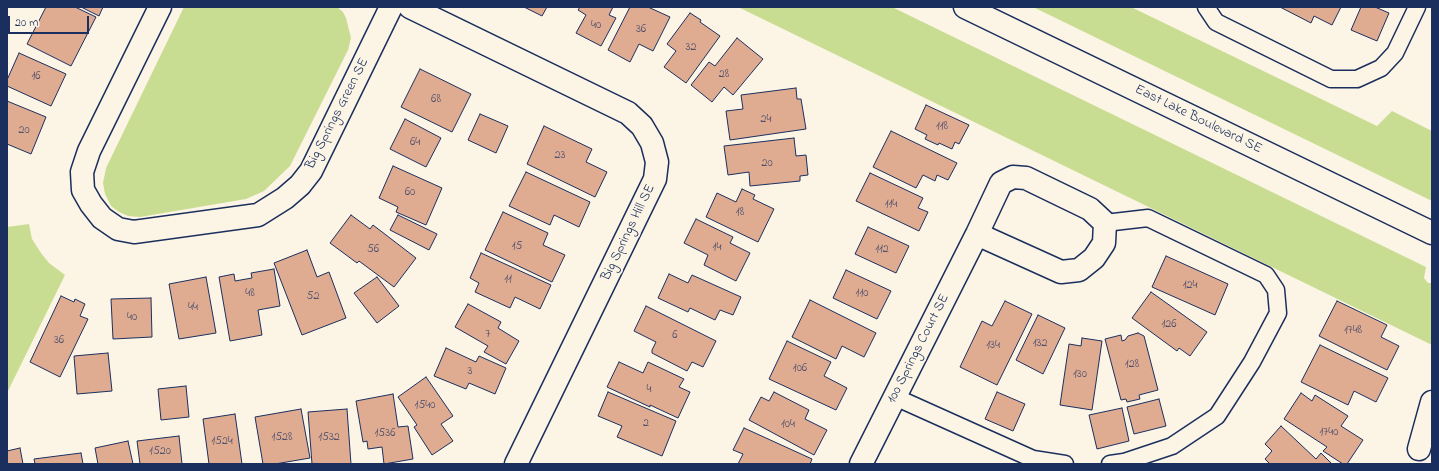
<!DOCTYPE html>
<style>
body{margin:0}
#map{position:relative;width:1439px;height:471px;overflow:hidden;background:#fcf5e5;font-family:"Indie Flower",sans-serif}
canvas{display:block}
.frame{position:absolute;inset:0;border:8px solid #1b2f5e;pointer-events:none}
.scale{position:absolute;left:8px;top:16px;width:81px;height:18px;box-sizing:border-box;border:2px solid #1b2f5e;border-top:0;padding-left:5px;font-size:12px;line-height:14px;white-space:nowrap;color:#1b2f5e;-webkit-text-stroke:3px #fcf5e5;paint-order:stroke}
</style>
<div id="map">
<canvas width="1439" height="471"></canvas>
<div class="frame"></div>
<div class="scale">20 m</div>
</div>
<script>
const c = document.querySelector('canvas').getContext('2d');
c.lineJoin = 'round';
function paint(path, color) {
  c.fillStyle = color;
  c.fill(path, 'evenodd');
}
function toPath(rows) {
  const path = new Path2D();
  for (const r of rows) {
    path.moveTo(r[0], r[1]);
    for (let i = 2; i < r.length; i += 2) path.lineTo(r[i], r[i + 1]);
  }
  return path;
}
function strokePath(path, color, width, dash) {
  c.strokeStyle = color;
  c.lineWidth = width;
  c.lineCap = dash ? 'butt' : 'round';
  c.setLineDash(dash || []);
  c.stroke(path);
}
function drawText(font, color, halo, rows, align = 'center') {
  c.font = font + ' "Indie Flower",sans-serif';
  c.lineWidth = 4;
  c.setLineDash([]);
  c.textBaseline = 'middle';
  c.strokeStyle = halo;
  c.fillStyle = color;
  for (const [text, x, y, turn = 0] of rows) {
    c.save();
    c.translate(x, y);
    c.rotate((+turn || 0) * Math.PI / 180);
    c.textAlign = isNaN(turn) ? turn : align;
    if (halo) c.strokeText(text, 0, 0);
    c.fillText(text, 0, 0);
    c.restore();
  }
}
paint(toPath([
 [184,7,337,7,343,12,346,18,351,38,348,50,290,166,264,191,246,199,140,217,128,216,119,212,111,206,105,194,103,183,106,168],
 [738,7,892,7,1426,267,1424,278,1428,283,1432,283,1432,345],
 [1033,7,1131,7,1377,126,1392,111,1432,131,1432,201],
 [29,224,32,239,41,253,49,263,65,275,7,393,7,227]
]), '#c8dd92');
const building = toPath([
 [46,7,75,7,96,17,71,66,27,44,46,7],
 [81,7,103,7,99,16,81,7],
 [524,7,547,7,542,16,524,7],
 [580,7,613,7,609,15,616,18,601,46,576,33,586,15,578,10,580,7],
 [630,7,648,7,670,17,653,51,639,44,630,62,608,50,630,7],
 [1280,7,1341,7,1332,25,1314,16,1311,23,1280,7],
 [1361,7,1375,7,1389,13,1377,41,1351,30,1361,7],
 [690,13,701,20,700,22,720,36,686,83,664,67,676,51,667,44,690,13],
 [737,38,763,59,733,95,724,87,712,102,691,85,709,62,715,66,737,38],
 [19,53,66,74,51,106,7,86,7,80,19,53],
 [420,69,471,94,452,132,401,107,420,69],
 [796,88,797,99,801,99,806,129,730,140,726,111,743,109,741,95,796,88],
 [7,101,46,117,31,154,7,144,7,101],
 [926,105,969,125,959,144,955,142,952,149,939,143,938,145,925,139,927,135,915,129,926,105],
 [480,114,508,126,496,153,468,140,480,114],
 [405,119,441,138,426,167,390,149,405,119],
 [544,126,592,149,586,162,607,172,595,197,527,164,544,126],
 [891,131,957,163,948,180,937,175,935,181,923,175,916,188,873,167,891,131],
 [794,138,796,156,806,155,808,175,800,176,800,181,750,186,749,172,728,175,724,146,794,138],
 [393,166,442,188,426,225,396,212,398,207,379,198,393,166],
 [526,172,590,202,579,227,554,215,550,225,509,206,526,172],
 [870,173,923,198,918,208,928,212,919,231,856,201,870,173],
 [742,189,755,195,753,199,774,209,758,242,706,217,717,193,736,202,742,189],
 [503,212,548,233,543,245,565,255,552,282,485,250,503,212],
 [351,215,370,229,373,225,416,258,394,287,359,261,357,263,330,243,351,215],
 [398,215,437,234,429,250,390,230,398,215],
 [696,219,733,237,730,243,750,253,736,281,704,265,708,255,684,243,696,219],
 [868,227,909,246,896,273,855,254,868,227],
 [307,250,317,277,329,272,346,318,302,335,274,263,307,250],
 [481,253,551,285,540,309,515,297,510,308,475,292,479,283,470,278,481,253],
 [1166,256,1228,284,1215,315,1152,287,1166,256],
 [274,269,280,306,258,310,262,335,230,341,219,277,234,274,235,281,252,278,251,273,274,269],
 [846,270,891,291,877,319,833,298,846,270],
 [669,274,688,283,692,275,741,297,733,315,720,310,715,320,690,308,688,312,658,298,669,274],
 [206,277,216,333,179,339,169,284,206,277],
 [377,277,399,306,377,323,354,293,377,277],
 [1151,292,1207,332,1190,356,1179,348,1177,351,1132,318,1151,292],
 [61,296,74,302,75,299,85,304,80,316,88,319,60,377,30,362,61,296],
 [151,298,152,337,113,339,111,299,151,298],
 [810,300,876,333,864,357,842,346,836,359,792,337,810,300],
 [1005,301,1032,314,997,385,960,367,982,321,992,326,1005,301],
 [1337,301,1387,325,1381,337,1399,346,1387,370,1319,336,1337,301],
 [468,304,501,322,498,328,519,341,506,364,484,352,488,346,455,327,468,304],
 [646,306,716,341,703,367,692,362,687,371,652,353,652,350,656,342,634,331,646,306],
 [1038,315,1065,328,1043,374,1016,360,1038,315],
 [1138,333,1144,336,1158,390,1139,395,1140,399,1127,402,1126,399,1121,400,1105,339,1121,335,1122,341,1125,340,1128,336,1138,333],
 [1082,338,1102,341,1092,410,1060,405,1069,344,1081,346,1082,338],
 [787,341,831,362,824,376,847,388,836,410,769,379,787,341],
 [1320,345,1388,378,1376,402,1354,391,1348,405,1301,382,1320,345],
 [446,348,476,362,479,356,506,368,495,394,469,383,466,389,434,376,446,348],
 [108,353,112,391,77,394,74,356,108,353],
 [619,362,643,373,648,362,684,379,679,387,690,392,678,418,650,405,650,407,607,387,619,362],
 [426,377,453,416,441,424,453,441,432,455,414,427,417,425,398,397,426,377],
 [186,386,189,417,161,420,158,389,186,386],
 [608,392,676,421,662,456,617,437,622,426,598,416,608,392],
 [774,392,809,410,805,419,827,430,814,455,749,420,761,397,769,401,774,392],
 [997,392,1025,404,1013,431,985,419,997,392],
 [1301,393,1312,401,1315,395,1348,416,1341,426,1363,440,1347,464,1343,464,1323,451,1327,447,1284,419,1301,393],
 [393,394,398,427,408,426,413,459,384,464,382,447,368,449,367,441,363,442,356,401,393,394],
 [1159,399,1166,426,1134,434,1127,407,1159,399],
 [1122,408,1129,441,1097,449,1089,415,1122,408],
 [301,409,310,458,275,464,263,464,255,417,301,409],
 [347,409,351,464,312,464,308,412,347,409],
 [235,414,242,464,209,464,203,419,235,414],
 [1281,426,1316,459,1321,453,1332,464,1270,464,1265,459,1272,451,1265,444,1281,426],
 [744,428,812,459,810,464,738,464,743,454,733,450,744,428],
 [179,436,182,464,140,464,137,441,179,436],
 [128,441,133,464,98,464,95,448,128,441],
 [20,448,23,464,7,464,7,451,20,448],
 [81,453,83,464,35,464,34,459,81,453]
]);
paint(building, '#dfac92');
strokePath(building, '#1b2f5e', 1);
const lane = toPath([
 [1206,7,1216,22,1331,79,1357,79,1381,68,1395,53,1417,7],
 [1105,223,1148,218,1266,275,1276,290,1278,313,1252,362,1217,416,1172,446,1124,462,1110,464],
 [895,397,1033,459,1065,464]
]);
const street = toPath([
 [160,7,89,151,82,172,83,190,91,204,102,218,118,229,134,232,258,215,285,198,300,185,311,171,391,7],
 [410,7,628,113,642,126,652,143,657,162,655,179,516,464],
 [1419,449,1432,402],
 [861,464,977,234,1001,183,1013,177,1026,178,1090,209,1105,223,1104,243,1094,258,1079,270,1061,272,977,234]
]);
const secondary = toPath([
 [965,7,1432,233]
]);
strokePath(lane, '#1b2f5e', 19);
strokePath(street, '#1b2f5e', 25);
strokePath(secondary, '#1b2f5e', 25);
strokePath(lane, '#fcf5e5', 16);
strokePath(street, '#fcf5e5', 22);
strokePath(secondary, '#fcf5e5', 22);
drawText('12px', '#4c4e6b', null, [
 ["40",596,26],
 ["36",641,30],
 ["32",691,48],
 ["28",724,75],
 ["16",36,77],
 ["68",436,100],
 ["24",766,120],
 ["118",942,127],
 ["20",24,131],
 ["64",415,143],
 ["23",560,156],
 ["20",767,164],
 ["60",410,193],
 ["114",891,205],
 ["18",740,213],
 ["15",517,247],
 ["14",717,248],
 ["56",373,250],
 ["112",882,250],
 ["11",508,280],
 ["124",1190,286],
 ["48",250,294],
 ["110",862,294],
 ["52",313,297],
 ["44",193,308],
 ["40",132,318],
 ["126",1169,325],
 ["1748",1353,331],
 ["7",488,335],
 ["6",675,336],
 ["36",59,341],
 ["132",1040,344],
 ["134",993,346],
 ["128",1132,365],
 ["106",800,369],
 ["3",470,372],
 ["130",1080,375],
 ["4",649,390],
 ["1540",425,406],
 ["2",646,424],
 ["104",788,425],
 ["1740",1329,433],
 ["1536",385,434],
 ["1528",282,438],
 ["1532",329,438],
 ["1524",222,442],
 ["1520",160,452]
]);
drawText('14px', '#1b2f5e', '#fcf5e5', [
 ["Big Springs Green SE",338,114,-63],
 ["East Lake Boulevard SE",1198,120,26],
 ["Big Springs Hill SE",629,233,-64],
 ["100 Springs Court SE",919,349,-63]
]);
</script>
